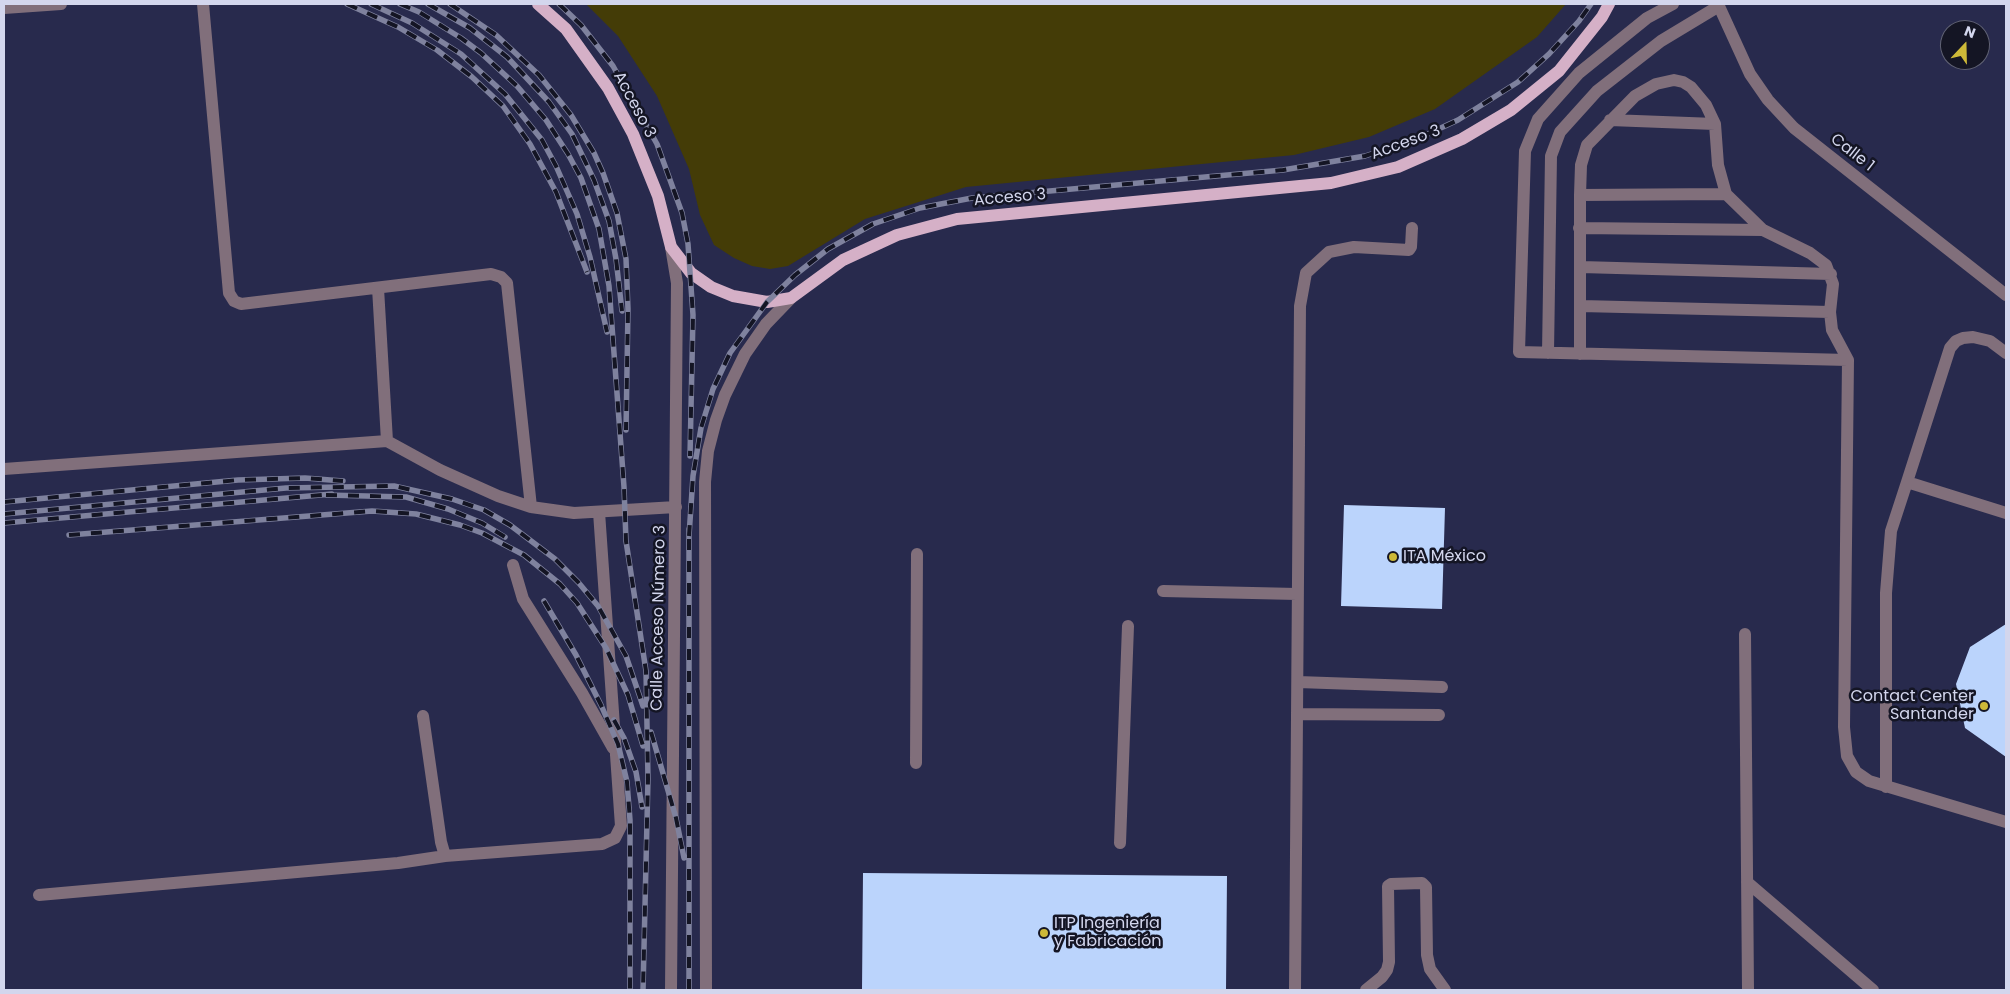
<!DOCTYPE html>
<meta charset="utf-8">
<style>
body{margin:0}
#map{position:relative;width:2010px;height:994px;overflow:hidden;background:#282a4d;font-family:Poppins,sans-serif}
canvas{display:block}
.frame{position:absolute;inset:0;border:5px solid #d3d6ed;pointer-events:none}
.north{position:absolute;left:1940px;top:20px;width:50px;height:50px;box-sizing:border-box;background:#141524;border:1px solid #606274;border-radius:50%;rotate:21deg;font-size:14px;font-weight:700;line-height:20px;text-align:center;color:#d3d6ed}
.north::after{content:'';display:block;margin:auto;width:18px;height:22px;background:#cdb938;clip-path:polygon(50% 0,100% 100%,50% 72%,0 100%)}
</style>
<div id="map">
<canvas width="2010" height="994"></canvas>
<div class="frame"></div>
<div class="north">N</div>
</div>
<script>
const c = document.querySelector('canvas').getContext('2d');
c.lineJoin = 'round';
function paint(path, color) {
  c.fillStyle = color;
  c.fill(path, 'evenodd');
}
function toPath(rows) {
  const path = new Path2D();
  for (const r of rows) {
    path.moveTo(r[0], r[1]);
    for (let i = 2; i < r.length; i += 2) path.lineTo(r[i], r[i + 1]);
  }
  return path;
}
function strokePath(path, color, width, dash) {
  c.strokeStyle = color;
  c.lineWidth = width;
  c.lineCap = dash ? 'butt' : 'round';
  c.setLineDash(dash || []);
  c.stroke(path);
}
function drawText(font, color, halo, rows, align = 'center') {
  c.font = font + ' Poppins,sans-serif';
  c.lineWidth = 5;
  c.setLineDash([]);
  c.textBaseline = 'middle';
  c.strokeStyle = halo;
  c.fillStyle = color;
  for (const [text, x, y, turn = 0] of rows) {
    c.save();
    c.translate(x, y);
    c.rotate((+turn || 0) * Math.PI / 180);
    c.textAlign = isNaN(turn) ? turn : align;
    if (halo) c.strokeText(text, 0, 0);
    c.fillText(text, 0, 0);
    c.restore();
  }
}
paint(toPath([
 [586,4,1566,4,1537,37,1435,109,1369,137,1294,155,966,187,865,219,788,266,770,269,752,266,734,258,714,245,700,215,689,169,657,96,618,36]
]), '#443c07');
paint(toPath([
 [1344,505,1445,508,1442,609,1341,606],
 [2006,624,2006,757,1965,728,1956,684,1970,647],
 [863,873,1227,876,1226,990,862,990]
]), '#bbd4fc');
strokePath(toPath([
 [203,4,229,293,234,301,241,304,491,274,501,277,507,283,531,507],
 [1673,4,1647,18,1579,73,1538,119,1525,151,1519,352,1848,360,1844,727,1847,756,1856,772,1869,781,2006,822],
 [1718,4,1750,74,1768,100,1794,128,2006,295],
 [4,8,61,4],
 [1610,120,1715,124],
 [1580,195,1726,194],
 [1579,228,1763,230],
 [1581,267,1831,274],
 [378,288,387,441],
 [1581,306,1830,312],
 [1548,353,1551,156,1560,132,1597,91,1661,41,1719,6],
 [1580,354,1580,195,1581,165,1587,145,1635,96,1656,84,1674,80,1683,82,1691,87,1706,105,1715,124,1718,165,1726,194,1763,230,1810,253,1826,265,1833,284,1830,312,1832,330,1848,360],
 [4,469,387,441,440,470,498,496,531,507,574,513,676,507],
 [1907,482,1950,348,1956,341,1963,338,1973,337,1990,341,2006,353],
 [513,565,523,599,582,693,613,748],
 [1163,591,1297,594],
 [1745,634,1748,990],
 [1298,682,1442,687],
 [1298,714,1439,715],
 [423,716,441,842,445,856],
 [916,763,917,554],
 [1886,787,1886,593,1891,531,1907,482,2006,513],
 [1120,843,1128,626],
 [1747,882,1873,990],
 [39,895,398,863,445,856,602,844,615,838,621,826,599,512],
 [671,990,677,283,671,247],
 [706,990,705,482,708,451,716,420,725,395,745,354,766,324,791,298],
 [1295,990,1300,306,1306,273,1329,252,1354,247,1409,250,1411,247,1412,228],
 [1366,990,1382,977,1387,970,1389,962,1388,886,1391,884,1422,883,1426,887,1427,955,1430,969,1445,990]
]), '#816f7b', 12);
strokePath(toPath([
 [538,4,566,29,608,88,633,134,658,196,671,247,691,273,711,287,733,296,767,302,791,298,843,260,897,235,957,219,1331,183,1398,167,1462,139,1511,110,1559,71,1602,17,1609,4]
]), '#d5b0c7', 12);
const rail = toPath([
 [347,4,398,27,437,50,472,77,503,106,530,144,556,192,587,272],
 [371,4,412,23,461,54,505,94,542,140,556,166,577,214,590,257,607,332],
 [400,4,419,12,461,38,481,53,517,86,546,120,568,154,581,178,599,229,609,286,624,487,626,541,646,671,648,779,643,990],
 [428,4,470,28,507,57,549,102,572,134,594,180,609,221,616,259,622,311],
 [450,4,496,35,539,75,571,115,594,153,603,173,617,213,626,259,628,309,626,430],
 [559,4,581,25,613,66,657,144,682,213,688,244,693,315,690,456],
 [326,495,406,497,448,509,482,523,505,537],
 [4,502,238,480,305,478,343,481],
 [4,514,286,488,394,486,452,499,484,510,510,525,555,559,578,582,598,606,626,656,643,706],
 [4,523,332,494],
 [69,535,372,511,416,514,460,525,482,533,524,555,560,584,577,603,606,648,628,695,643,746],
 [689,536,693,476,701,428,713,389,730,353,767,302,795,275,828,249,873,224,920,208,972,198,1283,170,1365,156,1417,139,1458,120,1518,82,1549,54,1579,21,1591,4],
 [544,601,576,655,601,705,618,744,627,782,630,820,630,990],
 [614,720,624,738,636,772,642,807],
 [651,732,676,818,684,858],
 [689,990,689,529]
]);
strokePath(rail, '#7f829e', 5.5);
strokePath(rail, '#141524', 4, [11]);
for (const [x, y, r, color] of [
 [1393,557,5,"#cdb938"],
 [1984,706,5,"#cdb938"],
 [1044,933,5,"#cdb938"]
]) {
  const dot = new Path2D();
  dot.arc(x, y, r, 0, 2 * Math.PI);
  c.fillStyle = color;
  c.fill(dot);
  strokePath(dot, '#141524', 2);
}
drawText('16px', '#d3d6ed', '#141524', [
 ["Acceso 3",634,105,62],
 ["Acceso 3",1406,143,-20],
 ["Calle 1",1852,153,38],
 ["Acceso 3",1010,198,-5],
 ["Calle Acceso Número 3",659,618,-89]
]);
drawText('16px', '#d3d6ed', '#141524', [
 ["ITA México",1403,557],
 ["Contact Center",1974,697,"right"],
 ["Santander",1974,715,"right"],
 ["ITP Ingeniería",1054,924],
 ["y Fabricación",1054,942]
], 'left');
</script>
